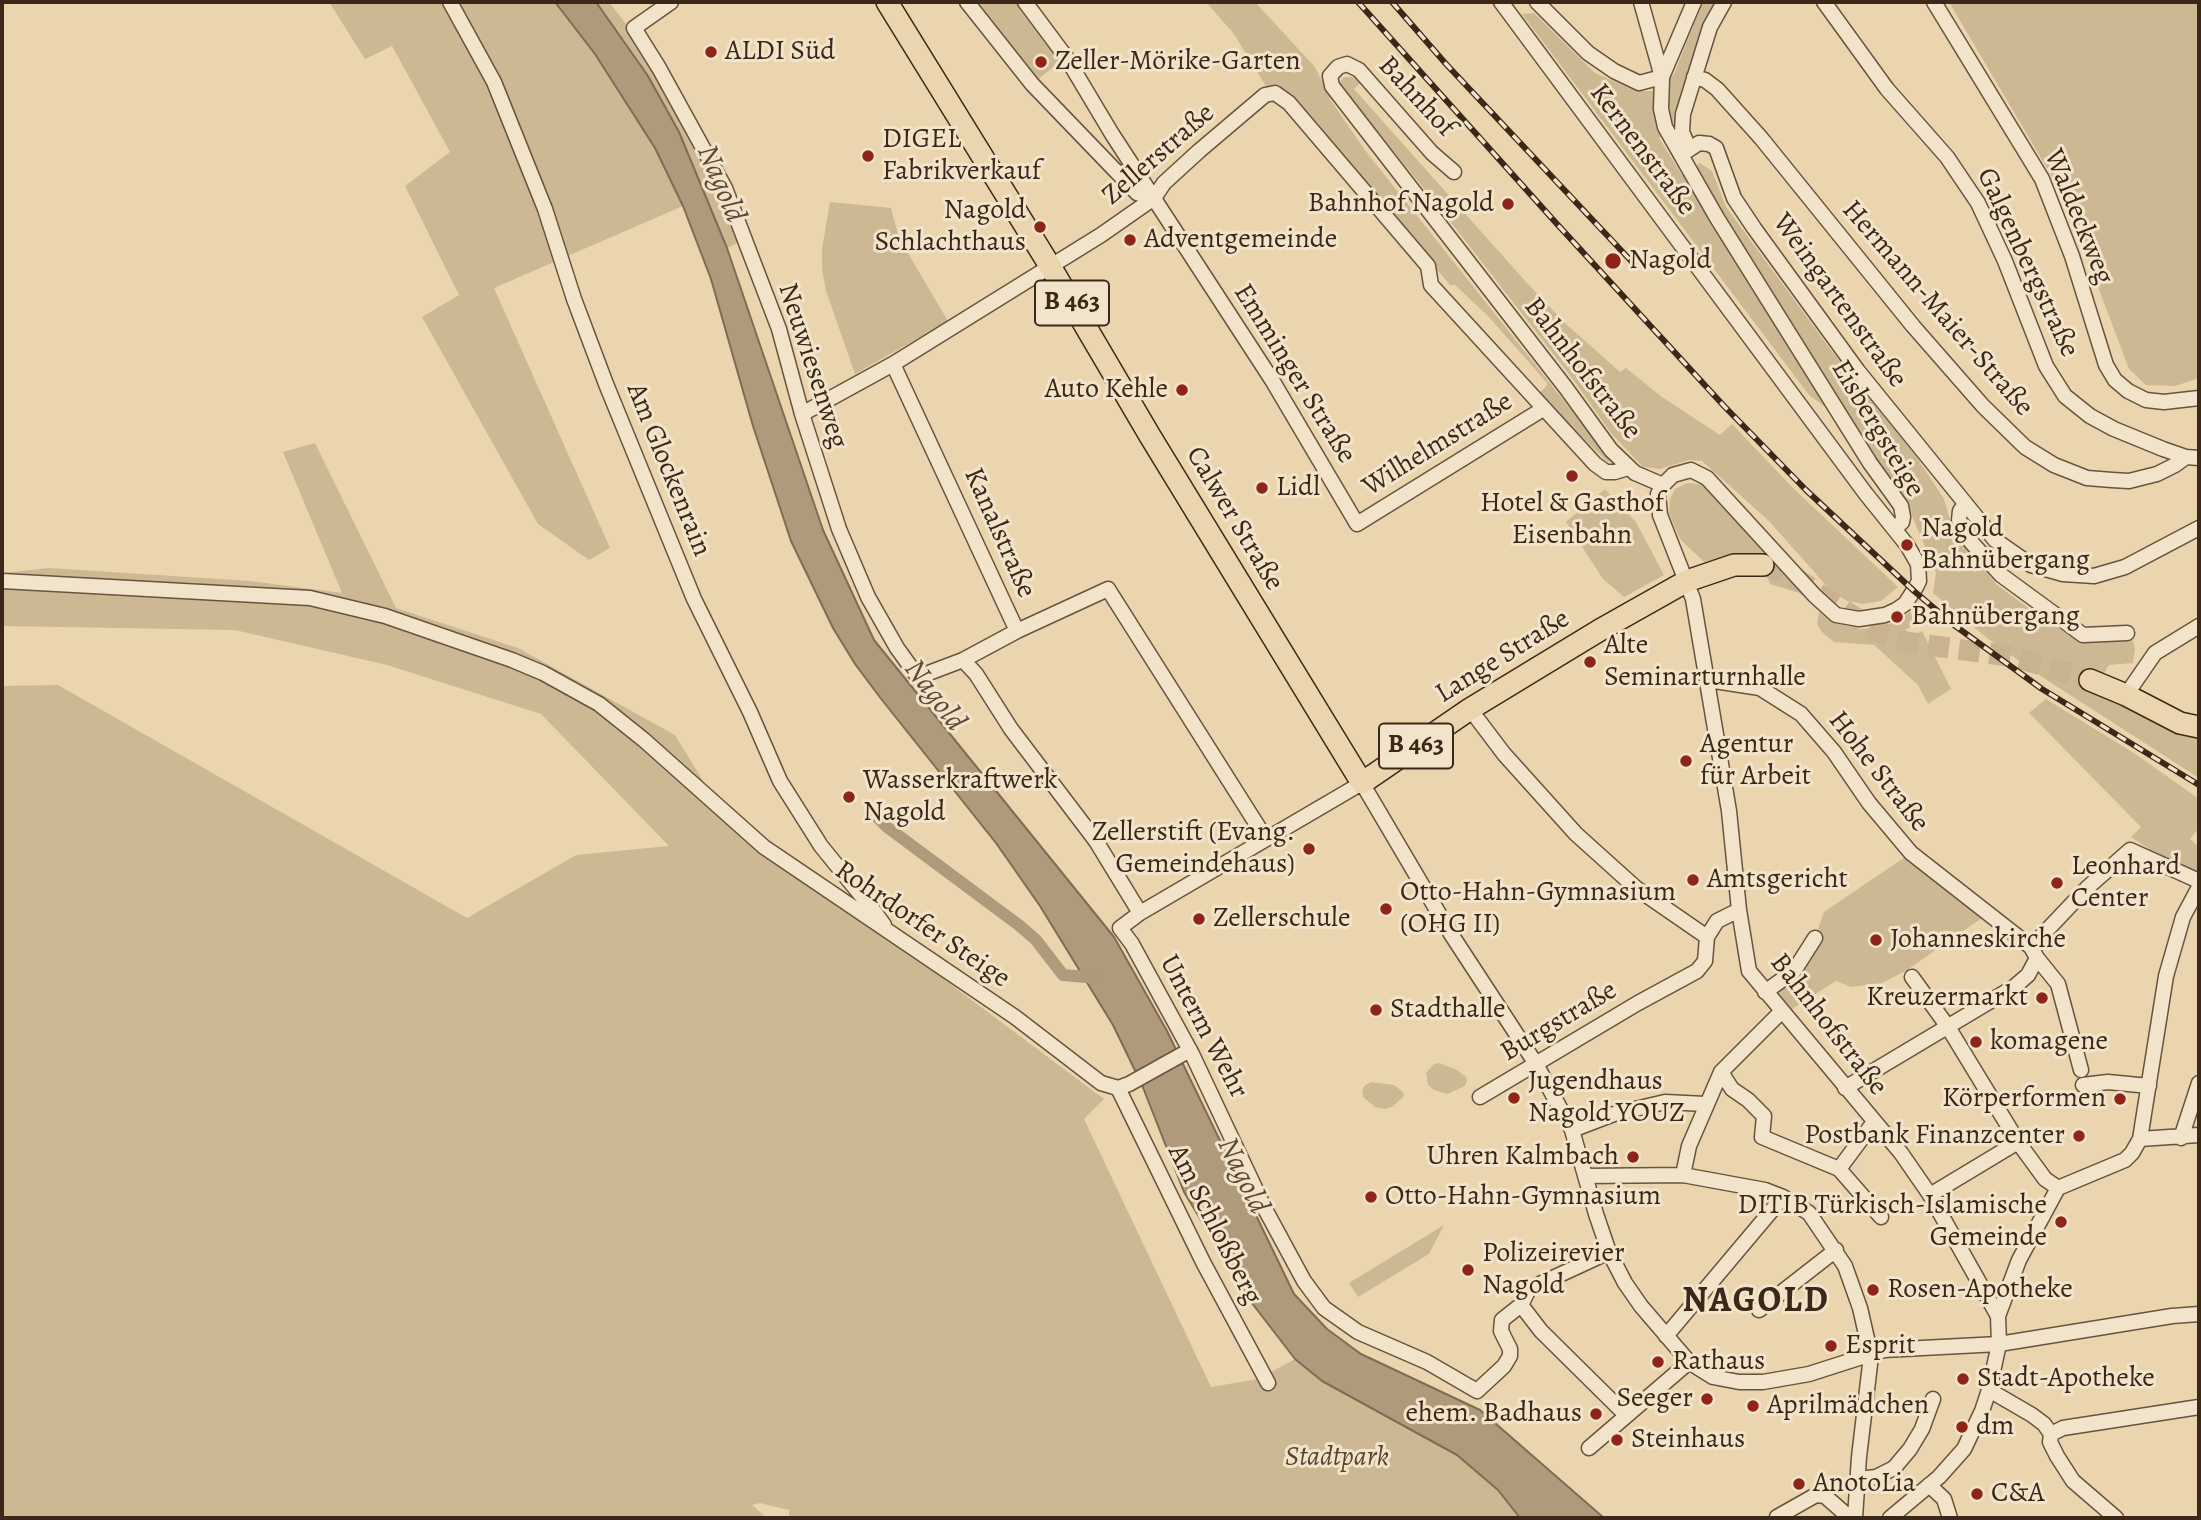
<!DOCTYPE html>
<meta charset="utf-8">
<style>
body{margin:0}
#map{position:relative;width:2201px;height:1520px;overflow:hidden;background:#ebd5ae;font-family:Alegreya,serif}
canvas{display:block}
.frame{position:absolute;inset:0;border:4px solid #3b2818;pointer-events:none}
</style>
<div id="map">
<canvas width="2201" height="1520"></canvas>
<div class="frame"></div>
</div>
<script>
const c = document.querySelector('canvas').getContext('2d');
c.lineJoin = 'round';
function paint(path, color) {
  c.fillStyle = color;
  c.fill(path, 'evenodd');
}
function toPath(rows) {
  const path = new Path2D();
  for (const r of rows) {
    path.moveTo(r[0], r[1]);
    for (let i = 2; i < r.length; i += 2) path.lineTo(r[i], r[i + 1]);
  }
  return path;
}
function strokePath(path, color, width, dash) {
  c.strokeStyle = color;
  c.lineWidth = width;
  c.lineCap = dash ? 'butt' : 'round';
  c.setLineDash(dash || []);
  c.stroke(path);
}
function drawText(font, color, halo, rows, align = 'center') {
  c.font = font + ' Alegreya,serif';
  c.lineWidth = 6;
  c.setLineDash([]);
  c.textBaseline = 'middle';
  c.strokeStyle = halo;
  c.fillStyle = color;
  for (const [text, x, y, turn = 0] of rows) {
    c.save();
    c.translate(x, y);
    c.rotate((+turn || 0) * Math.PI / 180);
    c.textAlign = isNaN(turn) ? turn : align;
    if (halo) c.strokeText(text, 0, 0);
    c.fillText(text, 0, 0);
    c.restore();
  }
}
paint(toPath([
 [329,2,555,2,595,54,655,148,683,206,494,288,610,548,589,560,538,524,422,317,459,295,405,186,450,152,392,46,365,59],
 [596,2,609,2,641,43,708,167,740,242,727,248,679,132,648,76],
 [967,2,1025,2,1066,57,1032,84],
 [1206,2,1255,2,1315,67,1332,102,1364,149,1611,460,1608,462,1538,395,1548,384,1488,316,1455,285,1450,285,1309,117,1267,88,1234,34],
 [1703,2,1720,2,1676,120,1659,138,1682,175,1700,163,1712,171,1726,207,1831,350,1915,455,1944,499,1951,524,1966,548,1997,585,2042,618,2076,639,2099,643,2132,638,2135,648,2133,663,2109,665,2102,676,2199,735,2199,778,2036,673,1987,638,1933,593,1936,573,1905,499,1854,428,1809,395,1522,14,1534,13,1595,73,1636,91,1656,91,1674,74],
 [1949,2,2199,2,2199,378,2175,386,2146,385,2129,369,2064,197],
 [1344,77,1354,77,1360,83,1354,89,1527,283,1566,324,1620,372,1626,368,1662,397,1720,435,1732,424,1793,488,1898,587,1881,601,1864,604,1847,601,1831,591,1769,521,1702,461,1689,460,1660,469,1643,467,1610,432,1575,382,1443,212,1343,89,1340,82],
 [830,202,891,208,899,238,948,321,855,374,826,291,822,269,822,249],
 [315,443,396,608,518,648,675,735,705,784,751,838,858,915,1104,1099,1084,1119,1211,1387,1258,1379,1295,1359,1322,1381,1457,1455,1498,1490,1520,1518,789,1518,789,1510,760,1503,752,1505,767,1518,2,1518,2,686,58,685,467,918,576,855,669,846,541,714,387,665,235,630,2,626,2,573,49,568,250,581,342,593,283,452],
 [1687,483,1700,484,1712,492,1806,595,1770,584,1758,554,1729,555,1704,562,1680,539,1669,514,1670,499,1675,489],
 [1605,489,1636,522,1664,575,1624,597,1603,579,1566,522],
 [1819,612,1831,622,1860,629,1875,628,1892,623,1910,612,1917,623,1905,630,1909,638,1922,631,1951,689,1928,704,1918,685,1874,645,1834,642,1822,632,1817,624],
 [2046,699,2137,755,2199,799,2199,828,2190,839,2199,847,2199,869,2197,873,2169,862,2131,837,2141,827,2029,713],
 [1911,853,1989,913,1907,970,1882,983,1851,987,1836,981,1789,1011,1765,992,1815,938,1824,912],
 [1439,1063,1457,1070,1466,1077,1467,1081,1465,1086,1447,1094,1434,1090,1428,1085,1426,1073,1434,1064],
 [1371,1082,1394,1085,1403,1092,1404,1096,1392,1107,1385,1109,1375,1107,1363,1097,1362,1092,1364,1086],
 [1444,1225,1429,1254,1358,1297,1349,1283]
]), '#cdb894');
const water = toPath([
 [555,2,596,2,648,76,679,132,727,248,823,530,874,640,1114,937,1167,1031,1294,1294,1327,1329,1361,1354,1480,1410,1604,1518,1520,1518,1498,1490,1457,1455,1322,1381,1295,1359,1248,1298,1184,1192,1142,1085,1113,1025,1040,906,996,843,882,700,855,664,833,628,791,541,753,426,711,279,683,206,655,148,595,54,555,2]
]);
paint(water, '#af9a7b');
strokePath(water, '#816c53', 2);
strokePath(toPath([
 [873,813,887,827,1020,926,1036,940,1063,975,1098,978]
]), '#af9a7b', 12);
strokePath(toPath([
 [1763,565,1791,575,1875,631,1906,642,2015,657,2090,680]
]), '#c8b290', 21, [21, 10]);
const street = toPath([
 [450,2,494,82,545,209,574,299,606,384,694,599,750,712,780,781,821,846,873,910,884,925],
 [671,2,634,28,659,68,725,188,779,329,802,414,839,529,868,597,897,648,918,677,963,660,1017,631],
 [967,2,1032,84,1137,193,1154,198],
 [1025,2,1066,57,1112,134,1272,380,1357,524,1543,409],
 [1501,2,1866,494,1907,545,1918,564,1919,581,1916,587,1905,604,1896,610,1885,615,1859,619,1836,615,1815,596,1707,478,1691,470,1673,475,1663,485,1658,494,1660,515,1693,599,1729,811,1739,910,1749,971,1901,1153,1930,1195,1998,1316],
 [1537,2,1588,53,1614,71,1639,83,1662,77],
 [1641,2,1662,77],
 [1694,2,1662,77,1661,109,1665,127,1717,218,1870,463,1901,506,1903,517,1902,522,1895,529],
 [1824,2,1887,89,1947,157,1978,203,2005,261,2046,366,2065,396,2090,416,2114,429,2163,449,2186,457,2199,458],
 [1934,2,2042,179,2072,256,2106,365,2115,380,2128,391,2146,400,2164,402,2199,398],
 [1694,77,1705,80,1717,89,1761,138,1913,326,1983,406,2025,447,2054,465,2087,478,2112,480,2129,481,2157,474,2175,465,2186,457],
 [1689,148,1682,132,1683,114,1710,27,1724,2],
 [1681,155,1699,143,1709,144,1716,148,1734,198,1754,228,1858,371,1995,540,2031,565,2063,574,2094,576,2125,567,2199,528],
 [1454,172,1432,153,1359,70,1347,64,1338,67,1330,76,1332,86,1566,388,1611,450,1635,473,1663,485],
 [893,364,1017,631,1108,589,1266,839],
 [802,414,893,364,1101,235,1154,198,1164,183,1199,151,1265,95,1275,93,1289,103,1428,266,1431,285,1595,464,1606,472,1615,472,1628,468],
 [1965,504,1960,511,1959,520,1971,542,2001,575,2083,635,2127,633],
 [2,581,310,598,385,616,512,660,543,673,599,704,644,740,764,847,1015,1017,1101,1083,1118,1088,1129,1084,1190,1050],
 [963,660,976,674,1011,729,1096,841,1140,913],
 [1708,680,1760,688,1801,714,1834,752,1869,803,1911,853,2031,947],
 [2126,695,2155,653,2199,626],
 [1470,709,1504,754,1576,834,1636,888,1707,937],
 [2037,958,2058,984,2081,1070],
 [1912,977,1948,1027,2018,1142,2045,1179,2058,1188],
 [1765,992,1794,971,1815,938],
 [1721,1072,1732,1089,1748,1100,1764,1116,1762,1137,1839,1169,1881,1217],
 [2083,1085,2108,1082,2149,1086],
 [1118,1088,1203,1262,1268,1383],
 [1845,1088,2014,987,2028,975,2037,958,2031,947,2087,888,2130,850,2199,881],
 [1480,1097,1638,1003,1697,971,1705,961,1707,937,1717,921,1739,910],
 [1572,1130,1614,1114,1665,1102,1705,1104],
 [2181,1138,2199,1083],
 [2140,1139,2199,1135],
 [1839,1169,1874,1122],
 [1683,1175,1689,1146,1721,1072,1781,1012],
 [1585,1176,1683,1175,1765,1190,1783,1197,1809,1213,1845,1266,1860,1308,1871,1356,1859,1457,1855,1518],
 [1930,1195,2018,1142],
 [1609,1252,1529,1289,1521,1305,1502,1320,1501,1331,1510,1349,1510,1356,1504,1366,1477,1391,1427,1362,1358,1332,1324,1308,1304,1281,1265,1209,1192,1054,1132,944,1120,928,1140,913,1362,783,1451,934,1536,1064,1572,1130,1596,1214,1609,1252,1625,1283,1641,1306,1689,1362,1713,1377,1739,1382,1763,1382,1809,1374,1884,1350,1999,1344,2172,1316,2199,1314],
 [1521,1305,1541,1331,1626,1415],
 [1759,1310,1836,1250],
 [1666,1336,1783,1197],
 [1989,1390,2032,1415,2044,1424,2051,1434],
 [2051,1434,2063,1428,2199,1407],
 [2051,1434,2050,1442,2057,1456,2073,1481,2116,1518],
 [1589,1448,1689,1362],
 [1858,1479,1876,1477,1894,1468,1910,1449,1922,1429,1933,1399],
 [1929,1485,1944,1499,1950,1518],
 [1777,1517,1816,1495,1825,1496,1850,1518],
 [1890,1518,1939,1477,1964,1449,1982,1411,1989,1390,1999,1344,1998,1316,2019,1260,2058,1188,2125,1160,2132,1153,2140,1139,2166,976,2183,917,2199,887]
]);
const primary = toPath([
 [887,2,1050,266,1150,436,1362,783,1470,709,1600,630,1687,581,1734,565,1763,565],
 [2090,680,2126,695,2180,723,2199,727]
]);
strokePath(street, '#67533e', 17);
strokePath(primary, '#3b2818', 24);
strokePath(street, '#f2e4ca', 14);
strokePath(primary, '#ebd5ae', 21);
const rail = toPath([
 [1358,2,1557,224,1724,406,1806,490,1914,591,1954,625,2042,689,2199,785],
 [1392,2,1446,64,1634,264]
]);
strokePath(rail, '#3b2818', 6);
strokePath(rail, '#f2e4ca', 3.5, [10]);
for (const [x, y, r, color] of [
 [711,52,7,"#8f2418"],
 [1041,62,7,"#8f2418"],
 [868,156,7,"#8f2418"],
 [1508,204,7,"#8f2418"],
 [1040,227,7,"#8f2418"],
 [1130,240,7,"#8f2418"],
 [1613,261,9,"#8f2418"],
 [1182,390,7,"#8f2418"],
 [1572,476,7,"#8f2418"],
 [1262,488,7,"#8f2418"],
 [1907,545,7,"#8f2418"],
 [1897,617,7,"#8f2418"],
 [1590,662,7,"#8f2418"],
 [1686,761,7,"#8f2418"],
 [849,797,7,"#8f2418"],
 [1309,849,7,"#8f2418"],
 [1693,880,7,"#8f2418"],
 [2057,883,7,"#8f2418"],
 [1386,909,7,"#8f2418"],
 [1199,919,7,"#8f2418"],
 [1876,940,7,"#8f2418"],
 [2042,998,7,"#8f2418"],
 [1376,1010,7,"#8f2418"],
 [1976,1042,7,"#8f2418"],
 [1514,1098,7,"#8f2418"],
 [2120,1099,7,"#8f2418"],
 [2079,1136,7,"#8f2418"],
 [1633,1157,7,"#8f2418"],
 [1371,1197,7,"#8f2418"],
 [2061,1222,7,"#8f2418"],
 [1468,1270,7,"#8f2418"],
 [1873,1290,7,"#8f2418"],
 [1831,1346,7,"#8f2418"],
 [1658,1362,7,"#8f2418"],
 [1963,1379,7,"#8f2418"],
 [1707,1399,7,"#8f2418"],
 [1753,1406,7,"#8f2418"],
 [1596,1414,7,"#8f2418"],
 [1962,1427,7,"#8f2418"],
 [1617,1440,7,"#8f2418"],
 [1799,1484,7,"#8f2418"],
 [1977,1494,7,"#8f2418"]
]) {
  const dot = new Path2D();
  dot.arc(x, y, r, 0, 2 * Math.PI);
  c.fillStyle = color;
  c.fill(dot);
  strokePath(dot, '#f2e4ca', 2.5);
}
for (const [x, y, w] of [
 [1072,303,74],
 [1416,746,74]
]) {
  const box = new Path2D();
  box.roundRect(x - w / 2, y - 22.5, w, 45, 5);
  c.fillStyle = '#f2e4ca';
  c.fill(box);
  strokePath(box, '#3b2818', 2);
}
drawText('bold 26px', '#3b2818', null, [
 ["B 463",1072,303],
 ["B 463",1416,746]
]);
drawText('28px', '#3b2818', '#f2e4ca', [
 ["ALDI Süd",725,52],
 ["Zeller-Mörike-Garten",1055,62],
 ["DIGEL",882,140],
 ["Fabrikverkauf",882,172],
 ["Bahnhof Nagold",1494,204,"right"],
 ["Nagold",1026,211,"right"],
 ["Schlachthaus",1026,243,"right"],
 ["Adventgemeinde",1144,240],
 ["Nagold",1629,261],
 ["Auto Kehle",1168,390,"right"],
 ["Lidl",1276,488],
 ["Hotel & Gasthof",1572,504,"center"],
 ["Eisenbahn",1572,536,"center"],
 ["Nagold",1921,529],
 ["Bahnübergang",1921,561],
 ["Bahnübergang",1911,617],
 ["Alte",1604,646],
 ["Seminarturnhalle",1604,678],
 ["Agentur",1700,745],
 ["für Arbeit",1700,777],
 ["Wasserkraftwerk",863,781],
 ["Nagold",863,813],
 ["Zellerstift (Evang.",1295,833,"right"],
 ["Gemeindehaus)",1295,865,"right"],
 ["Leonhard",2071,867],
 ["Center",2071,899],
 ["Amtsgericht",1707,880],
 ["Otto-Hahn-Gymnasium",1400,893],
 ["(OHG II)",1400,925],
 ["Zellerschule",1213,919],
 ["Johanneskirche",1890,940],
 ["Kreuzermarkt",2028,998,"right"],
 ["Stadthalle",1390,1010],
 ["komagene",1990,1042],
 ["Jugendhaus",1528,1082],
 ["Nagold YOUZ",1528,1114],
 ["Körperformen",2106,1099,"right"],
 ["Postbank Finanzcenter",2065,1136,"right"],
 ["Uhren Kalmbach",1619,1157,"right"],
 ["Otto-Hahn-Gymnasium",1385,1197],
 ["DITIB Türkisch-Islamische",2047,1206,"right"],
 ["Gemeinde",2047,1238,"right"],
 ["Polizeirevier",1482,1254],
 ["Nagold",1482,1286],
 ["Rosen-Apotheke",1887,1290],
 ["Esprit",1845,1346],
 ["Rathaus",1672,1362],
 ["Stadt-Apotheke",1977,1379],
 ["Seeger",1693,1399,"right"],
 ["Aprilmädchen",1767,1406],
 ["ehem. Badhaus",1582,1414,"right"],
 ["dm",1976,1427],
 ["Steinhaus",1631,1440],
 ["AnotoLia",1813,1484],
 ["C&A",1991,1494]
], 'left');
drawText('28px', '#3b2818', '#f2e4ca', [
 ["Bahnhof",1416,97,47],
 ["Kernenstraße",1642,150,53],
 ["Zellerstraße",1159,155,-41],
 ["Waldeckweg",2078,217,68],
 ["Galgenbergstraße",2027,263,65],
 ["Weingartenstraße",1839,301,54],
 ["Hermann-Maier-Straße",1937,309,49],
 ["Neuwiesenweg",812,366,72],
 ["Bahnhofstraße",1582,369,52],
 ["Emminger Straße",1294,374,58],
 ["Eisbergsteige",1877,429,59],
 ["Wilhelmstraße",1438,445,-32],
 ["Am Glockenrain",668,470,68],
 ["Calwer Straße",1234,519,59],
 ["Kanalstraße",999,533,66],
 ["Lange Straße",1503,657,-32],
 ["Hohe Straße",1878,772,52],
 ["Rohrdorfer Steige",922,925,34],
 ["Burgstraße",1559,1022,-31],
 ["Bahnhofstraße",1828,1025,52],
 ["Unterm Wehr",1203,1027,62],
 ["Am Schloßberg",1214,1225,63]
]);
drawText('italic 28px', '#584531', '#f2e4ca', [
 ["Stadtpark",1337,1458]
]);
drawText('italic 30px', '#5e4a36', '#f2e4ca', [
 ["Nagold",720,184,67],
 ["Nagold",934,696,53],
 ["Nagold",1242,1176,64]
]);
c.letterSpacing = '2px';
drawText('bold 35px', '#3b2818', '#f2e4ca', [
 ["NAGOLD",1756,1302]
]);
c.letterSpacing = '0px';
</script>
